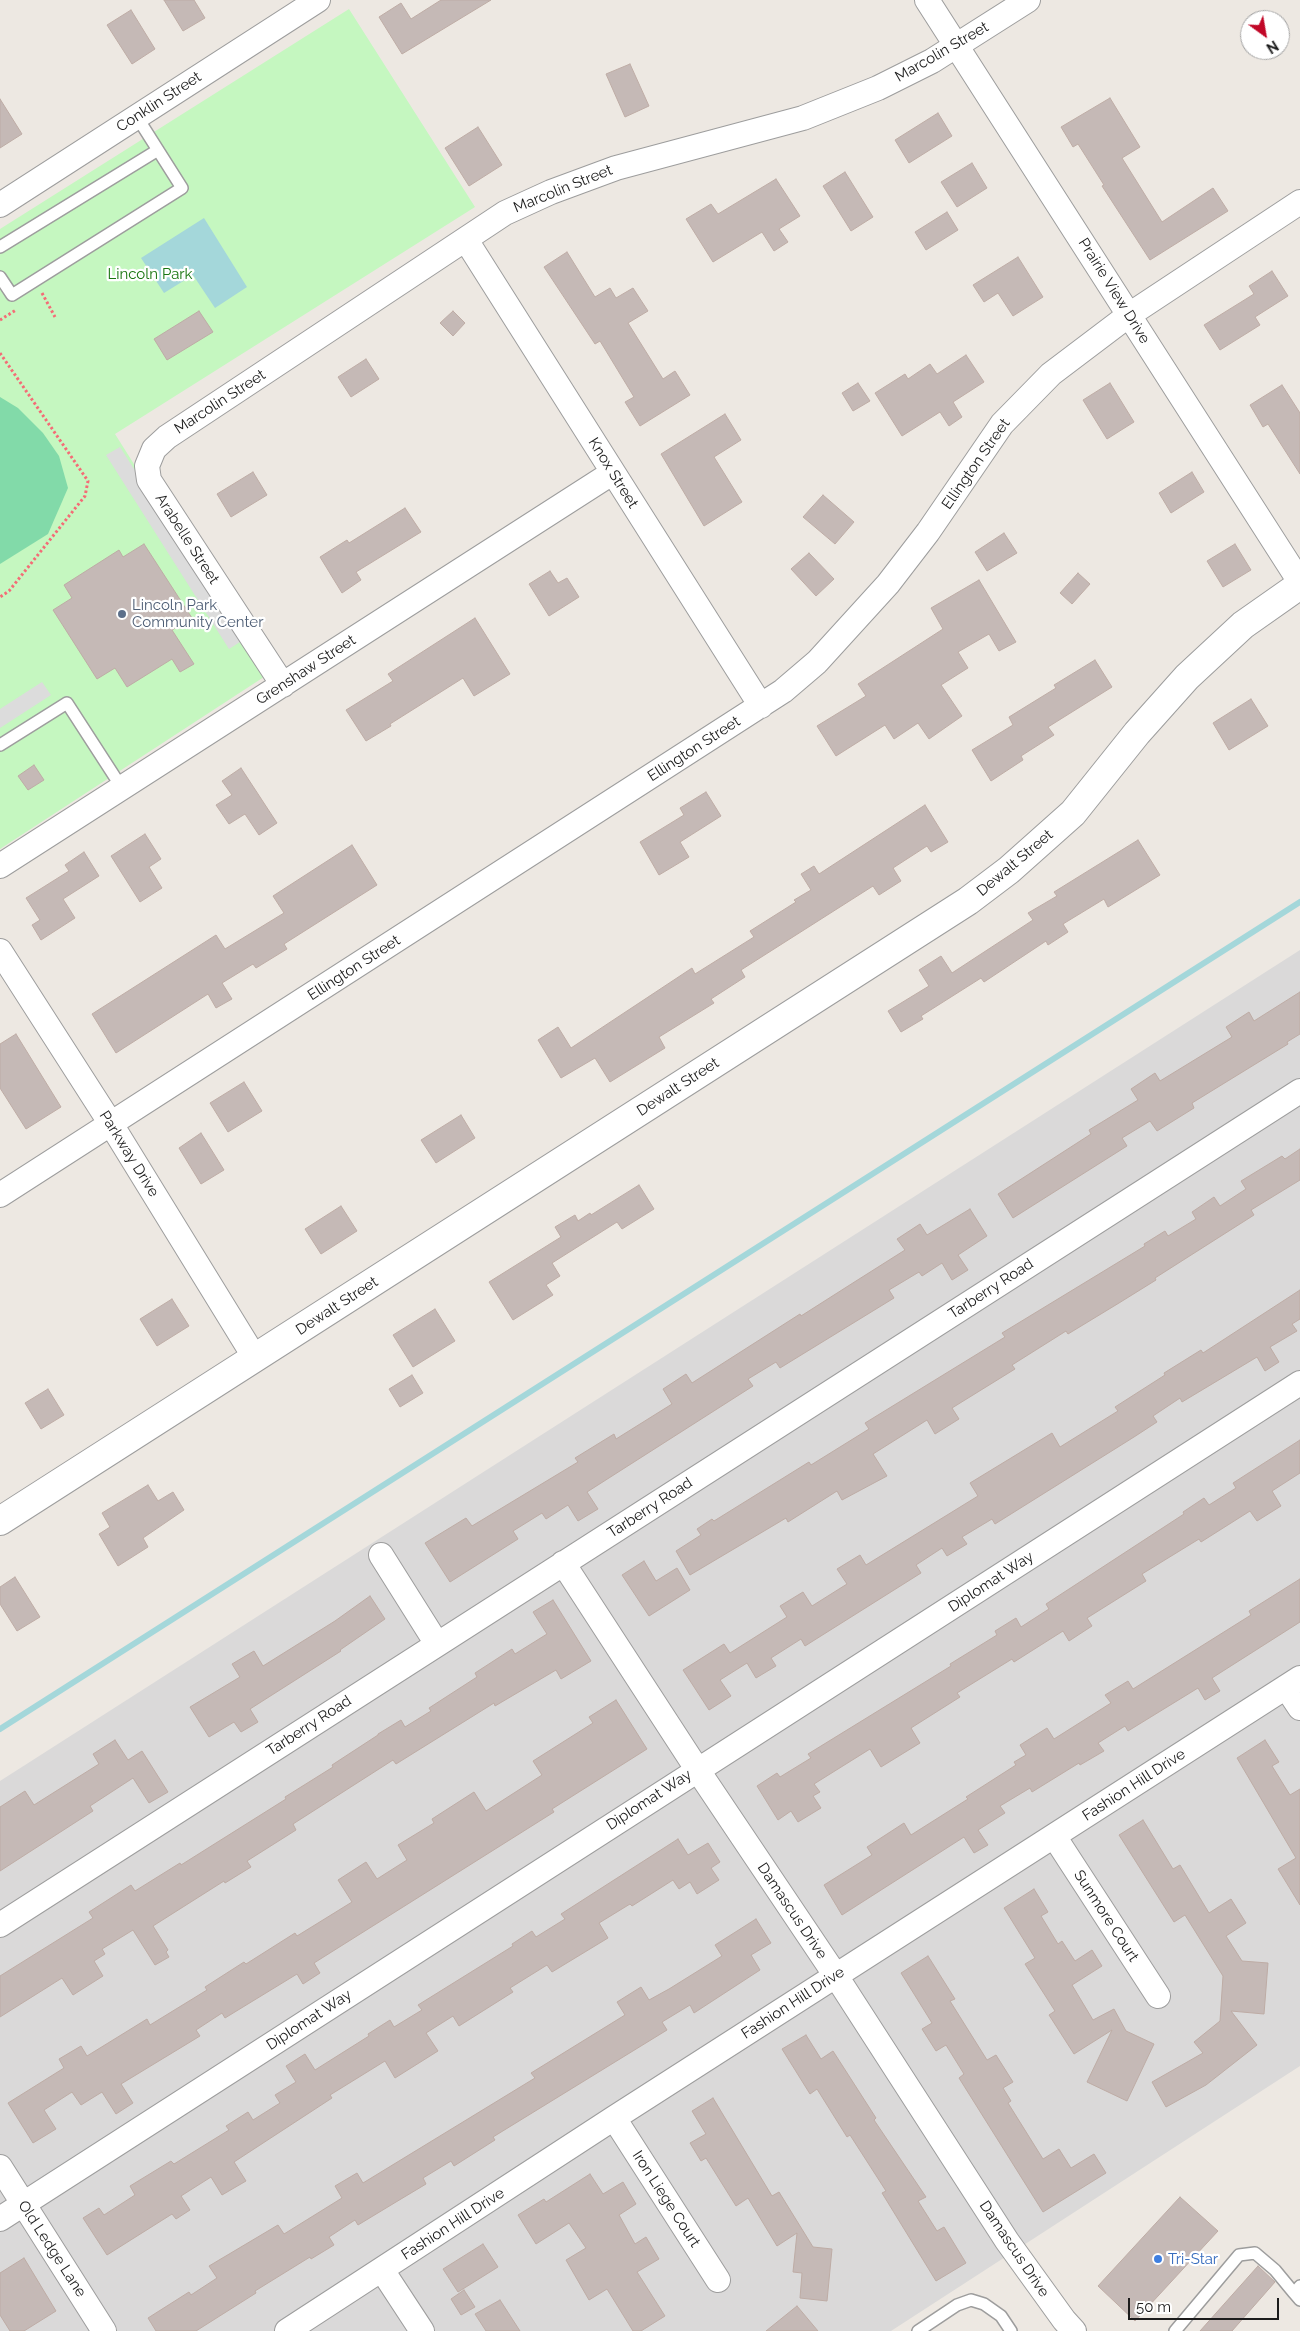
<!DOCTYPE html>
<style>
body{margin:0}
#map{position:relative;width:1300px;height:2331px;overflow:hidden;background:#ede8e2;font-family:Raleway,sans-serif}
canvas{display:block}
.north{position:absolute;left:1240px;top:10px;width:50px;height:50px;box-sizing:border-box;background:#fff;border:1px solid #a4a4a4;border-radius:50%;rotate:148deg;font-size:14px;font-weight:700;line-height:20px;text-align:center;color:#1c1c1c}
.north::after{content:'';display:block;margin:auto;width:18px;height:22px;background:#c10727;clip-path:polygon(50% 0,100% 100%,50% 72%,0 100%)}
.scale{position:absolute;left:1128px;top:2298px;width:151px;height:22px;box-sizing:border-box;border:2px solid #1c1c1c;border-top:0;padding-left:6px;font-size:15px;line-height:18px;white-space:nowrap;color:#1c1c1c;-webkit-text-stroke:4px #fff;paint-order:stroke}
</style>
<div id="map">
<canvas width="1300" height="2331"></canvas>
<div class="north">N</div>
<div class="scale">50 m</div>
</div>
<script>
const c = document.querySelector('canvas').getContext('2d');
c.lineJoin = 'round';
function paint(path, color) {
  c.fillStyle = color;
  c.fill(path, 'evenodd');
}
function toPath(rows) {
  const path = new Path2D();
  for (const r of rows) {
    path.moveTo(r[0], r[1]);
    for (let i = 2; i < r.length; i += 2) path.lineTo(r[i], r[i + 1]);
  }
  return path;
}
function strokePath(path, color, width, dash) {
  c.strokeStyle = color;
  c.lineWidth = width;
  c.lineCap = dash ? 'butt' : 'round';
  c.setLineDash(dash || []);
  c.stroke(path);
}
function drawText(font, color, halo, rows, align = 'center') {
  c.font = font + ' Raleway,sans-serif';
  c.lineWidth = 4.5;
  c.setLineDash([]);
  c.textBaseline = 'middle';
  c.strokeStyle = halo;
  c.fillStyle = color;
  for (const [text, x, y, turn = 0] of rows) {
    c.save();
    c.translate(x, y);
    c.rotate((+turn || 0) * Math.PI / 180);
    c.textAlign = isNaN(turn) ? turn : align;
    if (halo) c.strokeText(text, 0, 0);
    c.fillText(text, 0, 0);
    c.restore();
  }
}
paint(toPath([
 [1300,950,1300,2066,891,2331,0,2331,0,1781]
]), '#dad9d9');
paint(toPath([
 [349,9,475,207,115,434,267,675,0,849,0,229]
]), '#c5f7c0');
paint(toPath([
 [0,397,18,408,43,433,59,456,68,488,48,534,0,564]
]), '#82daa9');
paint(toPath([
 [120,447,243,640,229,649,106,455],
 [42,682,51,695,0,728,0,709]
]), '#dcdcdc');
paint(toPath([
 [204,218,247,287,215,308,193,275,164,293,141,258]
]), '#a4d7da');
strokePath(toPath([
 [0,1729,1300,902]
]), '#a4d7da', 6);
const building = toPath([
 [164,0,194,0,205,18,183,31,164,0],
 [441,0,491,0,402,54,379,17,401,3,411,19,441,0],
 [131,10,155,49,132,64,107,25,131,10],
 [630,64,649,106,625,117,606,74,630,64],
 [1110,98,1140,147,1122,158,1162,222,1213,188,1228,211,1150,260,1102,186,1104,185,1078,144,1073,147,1061,127,1110,98],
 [0,99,22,134,0,148,0,99],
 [938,113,952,136,909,163,895,140,938,113],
 [478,127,502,165,469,186,445,148,478,127],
 [972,163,987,188,957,207,941,182,972,163],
 [845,172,873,217,851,231,823,186,845,172],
 [776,179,800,216,779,229,788,242,774,251,762,232,713,262,686,219,711,204,718,214,776,179],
 [947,212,958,230,926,250,915,232,947,212],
 [567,252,595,297,610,288,616,298,633,288,648,311,628,323,663,379,675,371,690,395,640,426,625,402,634,397,600,341,595,344,544,267,567,252],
 [1018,257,1043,297,1013,316,998,293,984,302,973,285,1018,257],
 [1272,271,1288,296,1255,317,1260,325,1220,350,1204,325,1254,294,1249,286,1272,271],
 [199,311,213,332,167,360,154,339,199,311],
 [453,311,465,323,453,336,440,323,453,311],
 [966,355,984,382,953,402,962,417,949,426,940,412,902,436,875,393,905,374,908,379,930,364,937,374,966,355],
 [366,359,379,379,351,397,338,377,366,359],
 [858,383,870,401,853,411,842,393,858,383],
 [1110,383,1134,422,1107,439,1083,400,1110,383],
 [1282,385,1300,413,1300,474,1268,424,1263,427,1250,405,1282,385],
 [725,414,741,440,714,457,742,502,704,526,661,454,725,414],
 [253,472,267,495,231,517,217,494,253,472],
 [1192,472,1204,492,1171,513,1159,493,1192,472],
 [823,495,854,522,835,544,803,517,823,495],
 [405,508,421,532,356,572,361,580,342,593,320,557,347,540,349,543,405,508],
 [1004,533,1017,553,987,571,975,552,1004,533],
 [144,544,192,618,172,630,194,664,180,672,172,659,127,687,115,668,97,679,53,610,72,598,64,585,119,550,123,557,144,544],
 [1235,544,1251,570,1223,587,1207,561,1235,544],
 [809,553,834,579,816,596,791,569,809,553],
 [550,571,558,583,567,578,579,597,549,616,529,584,550,571],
 [1078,573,1090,584,1072,604,1060,593,1078,573],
 [979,580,1016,642,999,651,989,634,958,652,968,668,941,685,962,716,929,739,918,723,894,739,885,725,836,756,817,726,866,696,858,684,943,629,931,608,979,580],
 [475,618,510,674,474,696,463,678,390,724,391,726,366,741,346,710,393,681,388,674,475,618],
 [1095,660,1112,687,1048,727,1054,735,1021,756,1023,760,991,781,972,750,1013,725,1009,717,1056,688,1054,685,1095,660],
 [1251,699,1268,726,1229,750,1213,723,1251,699],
 [34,765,44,780,28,790,18,776,34,765],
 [241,768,277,823,259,835,245,814,229,824,216,805,232,795,222,781,241,768],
 [706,792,721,816,680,842,689,857,659,875,640,842,684,815,680,808,706,792],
 [925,805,948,842,931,852,927,846,893,868,901,881,879,895,873,886,741,970,745,977,711,999,714,1003,659,1037,665,1048,610,1082,595,1058,561,1078,538,1040,558,1027,571,1048,692,968,695,974,754,937,750,931,796,902,794,900,811,890,801,874,814,866,819,874,925,805],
 [145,834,161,859,149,867,162,888,140,902,111,856,145,834],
 [1138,840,1160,875,1108,907,1104,899,1063,924,1068,932,1048,945,1046,941,984,982,981,978,921,1016,923,1019,901,1032,888,1011,929,986,919,970,941,956,952,973,1033,920,1028,913,1057,896,1054,892,1138,840],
 [352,845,377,885,284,944,287,949,256,968,253,964,222,983,232,999,216,1008,208,994,116,1053,92,1014,216,935,225,949,284,913,273,896,352,845],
 [84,852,99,876,63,899,75,918,41,940,32,925,40,920,26,898,69,871,65,865,84,852],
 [1300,992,1300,1034,1287,1042,1288,1044,1192,1103,1194,1108,1157,1131,1150,1121,1122,1138,1127,1146,1013,1218,998,1194,1091,1134,1089,1130,1138,1100,1131,1089,1155,1073,1160,1081,1232,1037,1226,1027,1249,1012,1254,1021,1300,992],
 [16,1034,61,1107,26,1129,0,1088,0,1044,16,1034],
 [244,1082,262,1111,228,1132,210,1103,244,1082],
 [461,1115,475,1138,436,1163,421,1140,461,1115],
 [201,1133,224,1170,201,1184,179,1148,201,1133],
 [1300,1149,1300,1180,1251,1210,1254,1215,1155,1278,1156,1280,1119,1303,1068,1334,1066,1331,1012,1365,1015,1369,952,1408,959,1419,935,1434,927,1420,873,1454,887,1476,842,1500,837,1491,788,1522,786,1518,690,1575,676,1551,701,1535,697,1529,712,1519,714,1521,809,1462,811,1465,869,1429,865,1423,1005,1337,1002,1333,1145,1246,1144,1244,1165,1231,1168,1236,1196,1219,1192,1212,1214,1197,1220,1206,1246,1189,1241,1181,1282,1156,1285,1159,1300,1149],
 [639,1185,654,1209,622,1229,617,1222,552,1263,560,1276,546,1285,553,1295,513,1320,489,1282,561,1237,555,1227,575,1215,578,1221,590,1213,591,1215,639,1185],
 [341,1206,357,1231,321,1254,305,1229,341,1206],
 [970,1209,987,1236,958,1255,968,1270,952,1280,942,1263,922,1276,919,1272,889,1290,894,1298,780,1368,776,1362,748,1379,753,1386,587,1492,598,1509,578,1521,568,1505,546,1519,542,1513,513,1531,518,1539,450,1582,425,1543,466,1518,472,1526,578,1462,575,1458,614,1434,616,1439,672,1404,663,1389,686,1374,692,1383,800,1314,801,1316,856,1281,905,1250,897,1239,920,1224,927,1235,970,1209],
 [1300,1290,1300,1319,1292,1324,1297,1331,1270,1347,1279,1362,1265,1371,1257,1357,1182,1402,1180,1398,1153,1416,1157,1422,1134,1437,995,1524,992,1519,962,1537,967,1544,947,1556,942,1548,916,1565,921,1573,805,1646,801,1639,771,1658,776,1666,756,1678,747,1663,720,1680,731,1696,709,1710,683,1670,724,1644,730,1653,787,1617,780,1606,803,1592,812,1606,847,1584,837,1569,860,1555,866,1565,978,1496,970,1483,1052,1433,1060,1447,1118,1411,1115,1407,1165,1375,1164,1373,1201,1350,1203,1353,1300,1290],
 [172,1299,189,1326,157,1346,140,1319,172,1299],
 [435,1309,455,1341,413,1367,393,1335,435,1309],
 [412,1375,423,1393,400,1407,389,1389,412,1375],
 [48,1389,64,1415,41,1429,25,1403,48,1389],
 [1300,1440,1300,1473,1272,1491,1281,1506,1257,1521,1250,1511,1201,1542,1199,1539,1142,1574,1146,1581,1087,1618,1092,1626,1069,1641,1063,1631,1014,1662,1012,1659,957,1693,960,1697,911,1728,920,1743,881,1767,870,1749,814,1784,820,1792,813,1796,821,1808,798,1822,791,1811,778,1820,757,1786,777,1773,780,1777,811,1758,808,1754,951,1666,950,1664,997,1635,995,1631,1016,1618,1021,1627,1049,1609,1046,1604,1184,1514,1183,1512,1204,1498,1209,1505,1236,1488,1233,1483,1300,1440],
 [148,1485,158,1501,173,1492,184,1510,143,1538,148,1547,118,1566,99,1534,110,1527,102,1513,148,1485],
 [644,1561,656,1581,677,1568,690,1590,649,1616,622,1575,644,1561],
 [15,1577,40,1617,17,1631,0,1604,0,1587,15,1577],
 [1300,1579,1300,1622,1212,1678,1220,1691,1205,1700,1198,1688,1128,1731,1125,1726,1098,1743,1104,1751,1080,1765,1079,1763,1032,1792,1030,1788,1000,1806,1005,1813,978,1830,988,1845,974,1853,964,1837,842,1915,824,1885,872,1855,867,1847,904,1823,911,1835,968,1799,966,1797,1016,1765,1014,1762,1026,1755,1020,1745,1047,1728,1054,1739,1111,1703,1105,1695,1128,1681,1133,1689,1251,1615,1249,1611,1300,1579],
 [370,1596,385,1619,340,1650,341,1651,250,1709,258,1722,241,1732,234,1722,209,1737,190,1707,240,1677,232,1664,254,1651,263,1666,335,1621,370,1596],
 [553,1600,591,1661,561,1679,556,1670,495,1706,494,1703,396,1764,393,1760,293,1824,296,1830,247,1861,251,1867,225,1883,224,1881,153,1926,168,1950,166,1952,169,1957,155,1965,133,1930,102,1949,105,1954,94,1961,103,1976,73,1995,62,1978,0,2017,0,1976,93,1918,89,1912,131,1885,135,1891,180,1863,181,1865,286,1799,285,1797,333,1767,332,1765,378,1735,378,1734,401,1720,405,1727,431,1711,429,1708,477,1677,475,1673,512,1649,515,1654,547,1634,533,1612,553,1600],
 [616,1700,647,1749,552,1809,554,1812,314,1963,320,1973,303,1984,297,1974,225,2018,222,2013,196,2030,200,2036,121,2084,133,2103,116,2114,102,2092,81,2105,72,2092,44,2110,56,2129,33,2143,8,2103,64,2068,59,2059,81,2046,87,2056,147,2019,150,2025,207,1990,205,1987,244,1962,246,1964,295,1933,297,1936,352,1902,338,1880,366,1862,377,1879,407,1860,398,1845,434,1823,432,1819,474,1792,486,1811,542,1775,533,1761,593,1723,589,1717,616,1700],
 [115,1740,128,1760,142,1751,168,1792,149,1803,133,1778,90,1806,93,1811,0,1871,0,1807,25,1791,34,1805,99,1764,93,1754,115,1740],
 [1265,1740,1279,1762,1272,1766,1290,1795,1300,1789,1300,1905,1278,1869,1296,1858,1237,1758,1265,1740],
 [1143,1820,1173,1869,1180,1865,1209,1913,1231,1899,1246,1923,1226,1936,1242,1961,1268,1963,1264,2014,1231,2011,1257,2045,1206,2085,1166,2107,1152,2082,1203,2053,1194,2042,1220,2021,1223,1976,1185,1915,1174,1922,1119,1835,1143,1820],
 [678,1839,688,1855,708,1843,720,1862,711,1868,719,1880,697,1894,690,1882,679,1889,673,1880,632,1906,630,1904,599,1923,608,1938,552,1972,547,1965,510,1988,513,1992,459,2026,453,2016,426,2033,438,2051,395,2078,385,2061,330,2095,332,2098,234,2162,246,2181,222,2195,211,2177,181,2196,190,2210,176,2219,172,2214,107,2255,83,2218,99,2208,104,2215,135,2195,130,2186,171,2161,174,2164,229,2130,226,2126,248,2112,253,2120,280,2103,275,2095,296,2082,286,2066,305,2054,315,2070,369,2036,368,2034,390,2020,394,2027,422,2010,418,2005,513,1946,512,1944,532,1931,536,1937,565,1919,561,1914,678,1839],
 [1034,1889,1048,1912,1041,1916,1058,1944,1062,1941,1075,1961,1092,1950,1102,1966,1072,1985,1093,2020,1114,2009,1126,2031,1154,2044,1127,2101,1087,2082,1112,2030,1074,2054,1049,2015,1055,2011,1025,1964,1035,1958,1004,1908,1034,1889],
 [756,1919,771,1943,751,1955,760,1970,694,2013,690,2005,662,2022,667,2030,493,2137,495,2140,454,2166,451,2161,423,2178,426,2184,396,2202,358,2225,355,2220,329,2237,334,2245,311,2259,310,2257,255,2291,256,2293,196,2331,156,2331,148,2318,189,2292,191,2295,217,2278,209,2266,278,2225,284,2234,342,2198,335,2186,357,2173,363,2183,535,2078,531,2073,625,2015,617,2002,641,1987,649,2000,669,1989,722,1956,715,1945,756,1919],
 [928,1956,955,1999,950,2001,987,2060,996,2055,1013,2082,1003,2088,1011,2101,1008,2103,1043,2159,1059,2149,1071,2168,1094,2154,1106,2173,1043,2212,959,2078,964,2074,946,2045,936,2051,922,2029,932,2023,901,1973,928,1956],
 [806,2035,821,2059,833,2051,876,2118,874,2120,926,2197,918,2201,937,2231,944,2227,966,2263,936,2281,882,2193,886,2191,850,2135,847,2137,817,2089,810,2094,782,2049,806,2035],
 [713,2098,772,2196,779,2192,813,2247,832,2249,827,2301,800,2298,802,2273,793,2272,797,2233,777,2246,748,2198,736,2206,706,2158,701,2161,690,2143,706,2134,692,2111,713,2098],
 [590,2174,603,2194,623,2182,636,2204,619,2215,635,2244,646,2237,659,2259,637,2272,665,2316,641,2331,633,2331,607,2289,589,2300,566,2260,586,2248,569,2223,536,2244,518,2215,544,2199,546,2202,590,2174],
 [1180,2197,1218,2231,1135,2321,1098,2286,1180,2197],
 [483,2244,498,2267,458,2292,443,2269,483,2244],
 [24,2258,56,2311,24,2331,10,2331,0,2315,0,2273,24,2258],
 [1258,2266,1275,2282,1232,2331,1200,2331,1258,2266],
 [464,2290,475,2307,461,2315,451,2299,464,2290],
 [500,2300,520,2331,486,2331,475,2314,500,2300],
 [797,2306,818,2331,766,2331,797,2306]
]);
paint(building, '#c5b9b6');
strokePath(building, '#beaca5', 1);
const service = toPath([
 [0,247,158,150],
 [0,277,12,295,182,188,137,117],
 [0,745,67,703,122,788],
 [1300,2286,1294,2293,1300,2300],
 [918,2331,957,2305,971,2300,984,2304,1001,2316,1011,2331],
 [1175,2331,1239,2255,1255,2253,1275,2270,1294,2293]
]);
const minor = toPath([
 [927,0,1300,582],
 [0,205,318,0],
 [466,240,761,706],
 [283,685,149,480,147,466,154,449,167,437,505,213,551,192,616,168,803,118,878,88,932,61,1028,0],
 [0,866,612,473],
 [0,951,111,1124,255,1358],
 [0,1195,783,691,817,662,888,584,928,532,1002,424,1051,374,1129,315,1300,202],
 [381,1555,437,1644],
 [563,1563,697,1769,836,1976,1007,2241,1064,2320,1074,2331],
 [1286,1687,1300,1708],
 [1054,1836,1158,1996],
 [0,1925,1300,1091],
 [614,2118,718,2280],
 [0,2167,104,2331],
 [0,2219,1300,1383],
 [382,2270,422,2331],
 [287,2331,614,2118,1300,1678]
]);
const tertiary = toPath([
 [0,1521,968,901,1009,870,1073,813,1137,733,1187,677,1243,625,1300,585]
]);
strokePath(service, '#9d9d9d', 14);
strokePath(minor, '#9d9d9d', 26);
strokePath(tertiary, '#9d9d9d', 30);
strokePath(toPath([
 [42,293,55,317],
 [0,320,16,310],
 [0,353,88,481,85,496,9,591,0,597]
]), '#f46c76', 3, [2.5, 2.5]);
strokePath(service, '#fff', 11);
strokePath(minor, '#fff', 24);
strokePath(tertiary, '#fff', 28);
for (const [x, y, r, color] of [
 [122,614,5,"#5c6f8a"],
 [1158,2259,5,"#3f7fe0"]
]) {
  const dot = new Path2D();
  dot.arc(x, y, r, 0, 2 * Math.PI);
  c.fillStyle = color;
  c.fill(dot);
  strokePath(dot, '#fff', 2);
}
drawText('15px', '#1c1c1c', '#fff', [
 ["Marcolin Street",942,52,-30],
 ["Conklin Street",159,102,-33],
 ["Marcolin Street",563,189,-22],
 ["Prairie View Drive",1114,291,58],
 ["Marcolin Street",220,402,-33],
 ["Ellington Street",976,464,-55],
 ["Knox Street",613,473,58],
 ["Arabelle Street",187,539,57],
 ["Grenshaw Street",306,670,-33],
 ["Ellington Street",694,749,-33],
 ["Dewalt Street",1015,863,-40],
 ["Ellington Street",354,968,-33],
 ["Dewalt Street",678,1087,-33],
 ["Parkway Drive",129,1154,58],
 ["Tarberry Road",991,1289,-33],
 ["Dewalt Street",337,1306,-33],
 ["Tarberry Road",650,1508,-33],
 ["Diplomat Way",991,1582,-33],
 ["Tarberry Road",309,1726,-33],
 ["Fashion Hill Drive",1134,1785,-33],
 ["Diplomat Way",649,1800,-33],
 ["Damascus Drive",792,1911,56],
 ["Sunmore Court",1106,1916,57],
 ["Fashion Hill Drive",793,2003,-33],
 ["Diplomat Way",309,2020,-33],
 ["Iron Liege Court",666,2199,57],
 ["Fashion Hill Drive",453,2224,-33],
 ["Old Ledge Lane",52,2249,57],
 ["Damascus Drive",1014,2249,56]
]);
drawText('15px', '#18750f', '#fff', [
 ["Lincoln Park",150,274]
]);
drawText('15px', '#4e5e75', '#fff', [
 ["Lincoln Park",132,605],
 ["Community Center",132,622]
], 'left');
drawText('15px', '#366cbe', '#fff', [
 ["Tri-Star",1168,2259]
], 'left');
</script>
